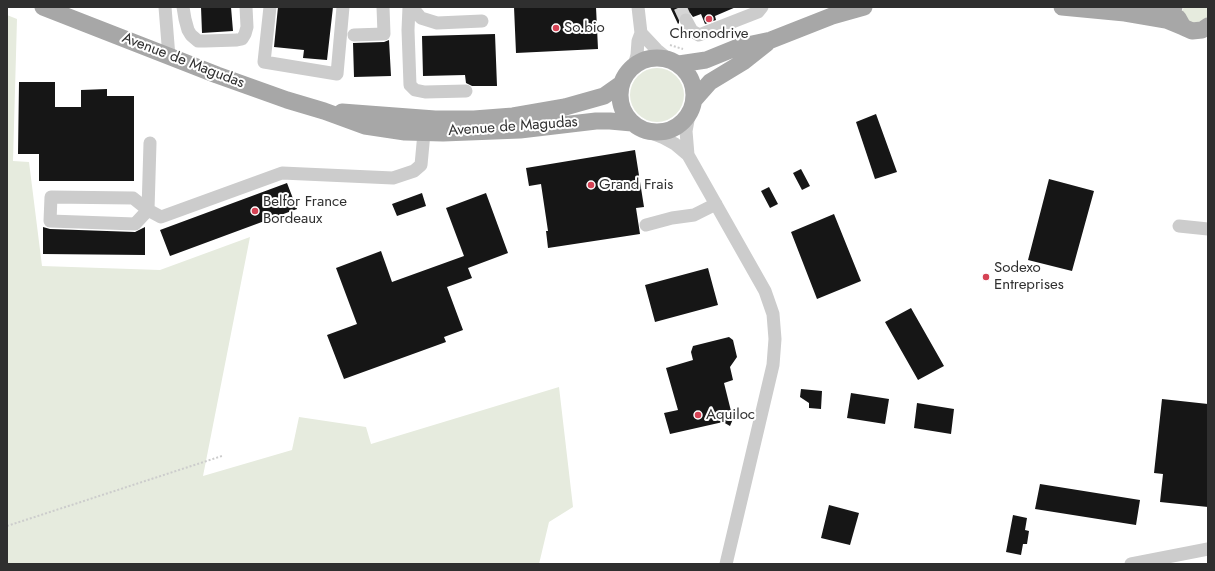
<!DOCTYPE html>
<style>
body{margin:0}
#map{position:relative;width:1215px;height:571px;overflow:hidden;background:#fff;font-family:Jost,sans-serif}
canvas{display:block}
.frame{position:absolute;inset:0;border:8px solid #2f2f2f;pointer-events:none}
</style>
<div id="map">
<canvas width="1215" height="571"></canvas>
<div class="frame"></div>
</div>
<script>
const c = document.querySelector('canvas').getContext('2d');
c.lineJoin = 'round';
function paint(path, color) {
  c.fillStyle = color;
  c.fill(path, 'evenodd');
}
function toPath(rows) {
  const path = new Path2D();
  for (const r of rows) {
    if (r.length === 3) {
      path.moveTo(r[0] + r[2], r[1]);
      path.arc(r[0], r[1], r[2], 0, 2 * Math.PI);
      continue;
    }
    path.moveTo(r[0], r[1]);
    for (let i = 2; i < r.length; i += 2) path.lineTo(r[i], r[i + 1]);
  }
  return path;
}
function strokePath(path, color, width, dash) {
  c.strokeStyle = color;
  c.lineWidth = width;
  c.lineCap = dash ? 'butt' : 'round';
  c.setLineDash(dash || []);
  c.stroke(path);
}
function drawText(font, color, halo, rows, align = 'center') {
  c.font = font + ' Jost,sans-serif';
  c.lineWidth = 4;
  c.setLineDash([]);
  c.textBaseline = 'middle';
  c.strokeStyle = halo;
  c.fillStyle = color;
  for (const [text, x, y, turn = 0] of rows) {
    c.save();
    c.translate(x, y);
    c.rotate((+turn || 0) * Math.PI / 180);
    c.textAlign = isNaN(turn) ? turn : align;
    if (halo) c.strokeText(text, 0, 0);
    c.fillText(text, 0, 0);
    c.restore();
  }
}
paint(toPath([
 [1184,7,1206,7,1208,10,1207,19,1190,25,1182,11],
 [7,15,17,19,13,161,29,162,42,266,160,270,250,237,203,476,292,450,299,417,366,427,371,444,559,387,573,507,549,522,539,564,7,564],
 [657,95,27]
]), '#e6ebde');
paint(toPath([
 [201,7,231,7,233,31,202,33],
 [278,7,333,7,327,60,303,58,304,50,274,47],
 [514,7,596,7,598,49,516,53],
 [670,7,736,7,715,16,716,20,705,24,701,14,693,17,690,13,683,13,679,16,679,23,678,24],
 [495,34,497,86,472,86,466,83,465,75,423,76,422,36],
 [389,40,391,76,354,77,353,43,384,42],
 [19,82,55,82,55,107,81,107,81,90,107,89,107,96,134,96,134,181,39,181,39,154,18,154],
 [876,114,897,172,875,179,856,122],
 [635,150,644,207,636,208,640,234,548,248,546,231,548,231,541,184,529,186,526,168],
 [801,169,810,186,802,190,793,173],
 [1049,179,1094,191,1072,271,1028,260],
 [287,183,297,209,170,256,160,230],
 [769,187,778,204,770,208,761,191],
 [422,193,426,206,397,216,392,204],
 [486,193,508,253,468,268,472,278,447,287,463,330,444,337,446,342,344,379,327,335,357,324,336,268,381,251,392,282,464,256,446,208],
 [834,214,861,281,817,299,791,232],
 [43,227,50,229,135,232,145,227,145,255,43,254],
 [708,268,718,305,655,322,645,285],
 [911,308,944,366,918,380,885,322],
 [729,337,733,340,737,357,730,367,733,380,724,383,733,419,730,426,723,422,670,434,664,413,678,410,666,368,693,360,691,352,693,346],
 [801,389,822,391,821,409,809,408,809,403,800,397],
 [851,393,889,399,885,424,847,418],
 [1162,399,1208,404,1208,507,1160,502,1163,474,1154,473],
 [917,403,954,409,951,434,914,428],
 [1040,484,1140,500,1136,525,1035,509],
 [829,505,859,513,850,545,821,538],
 [1013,515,1027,518,1025,530,1029,531,1027,544,1023,544,1021,555,1006,552]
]), '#161616');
strokePath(toPath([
 [680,7,686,20]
]), '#d5d5d5', 13, [13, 6]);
strokePath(toPath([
 [670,45,683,49],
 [7,526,222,456]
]), '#ccc', 2, [2, 2]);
strokePath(toPath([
 [165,7,169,57],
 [183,7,185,19,188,30,191,35,198,41,205,41,237,40,242,39,245,34,247,27,246,7],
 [270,7,264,62,337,74,343,7],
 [409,7,408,30,410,85,415,90,425,92,466,91],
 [412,7,421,18,437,23,482,21],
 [686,20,692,31,699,35,758,12,762,7],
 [641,33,657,50,668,59],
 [354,35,384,34,383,7],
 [634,65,637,55,638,41,641,33,638,7],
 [649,132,664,138,675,144,688,155,765,291,773,314,775,339,773,365,726,564],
 [150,143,148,210,135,224,50,221,51,197,133,198,148,210,161,217,282,173,393,178,414,171,421,165,424,133],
 [688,155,686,131,689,115],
 [646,225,672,218,694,215,716,204],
 [1179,226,1208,229],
 [1131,564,1208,549]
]), '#ccc', 13);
strokePath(toPath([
 [43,7,217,75,287,100,324,111,365,126,405,132,443,133,520,130,596,121,610,121,632,123],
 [1062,7,1125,13,1166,20,1183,27],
 [1147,12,1160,12,1174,7],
 [1178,18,1183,27,1192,31,1202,30,1208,26],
 [657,95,37],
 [679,64,706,60,738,47,771,40,832,16,864,7],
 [695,99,710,82,743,62,767,43],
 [342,112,435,119,474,119,513,116,565,107,604,96,621,84]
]), '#a7a7a7', 17);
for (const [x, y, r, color] of [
 [709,19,4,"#d54254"],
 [556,28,4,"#d54254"],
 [591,185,4,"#d54254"],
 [255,211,4,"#d54254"],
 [986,277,4,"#d54254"],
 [698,415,4,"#d54254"]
]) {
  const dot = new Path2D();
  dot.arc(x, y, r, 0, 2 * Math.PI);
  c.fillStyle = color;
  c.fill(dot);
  strokePath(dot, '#fff', 1.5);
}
drawText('15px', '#2f2f2f', '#fff', [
 ["So.bio",564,28],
 ["Chronodrive",709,34,"center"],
 ["Grand Frais",599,185],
 ["Belfor France",263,202],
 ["Bordeaux",263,219],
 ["Sodexo",994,268],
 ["Entreprises",994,285],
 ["Aquiloc",706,415]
], 'left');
drawText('15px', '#2f2f2f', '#fff', [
 ["Avenue de Magudas",183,61,21],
 ["Avenue de Magudas",513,127,-4]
]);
</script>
